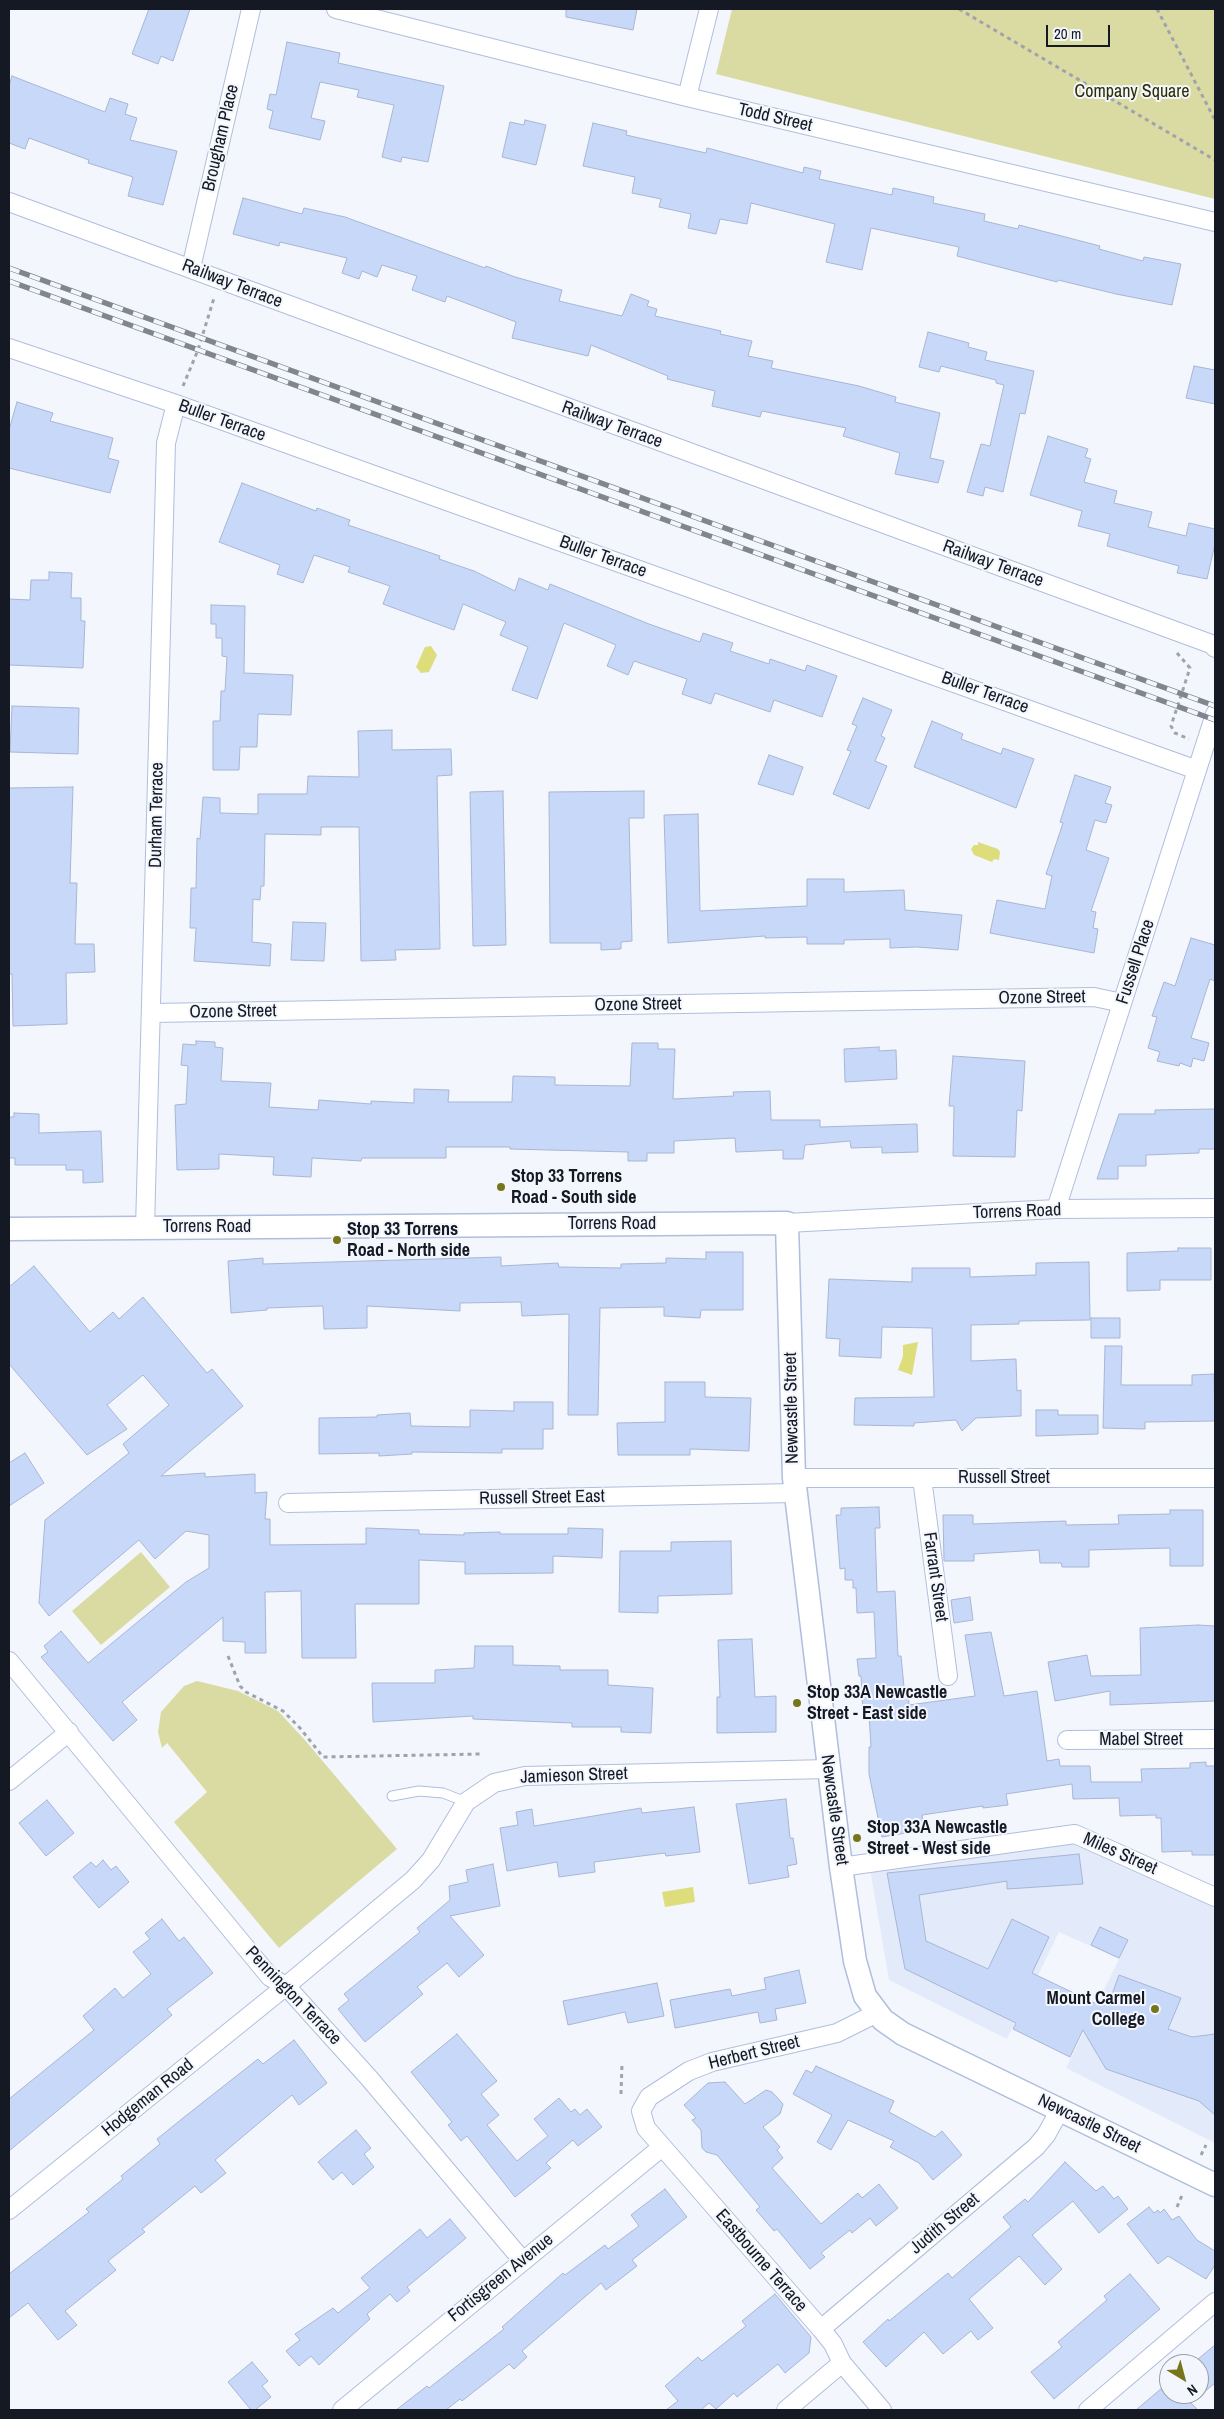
<!DOCTYPE html>
<style>
body{margin:0}
#map{position:relative;width:1224px;height:2419px;overflow:hidden;background:#f3f6fd;font-family:"Archivo Narrow",sans-serif}
canvas{display:block}
.frame{position:absolute;inset:0;border:10px solid #141924;pointer-events:none}
.north{position:absolute;left:1159px;top:2354px;width:50px;height:50px;box-sizing:border-box;background:#f3f6fd;border:1px solid #9a9ea6;border-radius:50%;rotate:143deg;font-size:14px;font-weight:700;line-height:20px;text-align:center;color:#141924}
.north::after{content:'';display:block;margin:auto;width:18px;height:22px;background:#77761b;clip-path:polygon(50% 0,100% 100%,50% 72%,0 100%)}
.scale{position:absolute;left:1046px;top:25px;width:64px;height:22px;box-sizing:border-box;border:2px solid #141924;border-top:0;padding-left:6px;font-size:15px;line-height:18px;white-space:nowrap;color:#141924;-webkit-text-stroke:4px #f3f6fd;paint-order:stroke}
</style>
<div id="map">
<canvas width="1224" height="2419"></canvas>
<div class="frame"></div>
<div class="north">N</div>
<div class="scale">20 m</div>
</div>
<script>
const c = document.querySelector('canvas').getContext('2d');
c.lineJoin = 'round';
function paint(path, color) {
  c.fillStyle = color;
  c.fill(path, 'evenodd');
}
function toPath(rows) {
  const path = new Path2D();
  for (const r of rows) {
    path.moveTo(r[0], r[1]);
    for (let i = 2; i < r.length; i += 2) path.lineTo(r[i], r[i + 1]);
  }
  return path;
}
function strokePath(path, color, width, dash) {
  c.strokeStyle = color;
  c.lineWidth = width;
  c.lineCap = dash ? 'butt' : 'round';
  c.setLineDash(dash || []);
  c.stroke(path);
}
function drawText(font, color, halo, rows, align = 'center') {
  c.font = font + ' "Archivo Narrow",sans-serif';
  c.lineWidth = 4;
  c.setLineDash([]);
  c.textBaseline = 'middle';
  c.strokeStyle = halo;
  c.fillStyle = color;
  for (const [text, x, y, turn = 0] of rows) {
    c.save();
    c.translate(x, y);
    c.rotate((+turn || 0) * Math.PI / 180);
    c.textAlign = isNaN(turn) ? turn : align;
    if (halo) c.strokeText(text, 0, 0);
    c.fillText(text, 0, 0);
    c.restore();
  }
}
paint(toPath([
 [1073,1844,1215,1907,1215,2143,1066,2068,1119,1959,1059,1932,1007,2039,889,1980,870,1869]
]), '#e3ebfa');
paint(toPath([
 [732,9,1215,9,1215,199,716,74],
 [141,1552,170,1587,101,1645,72,1611],
 [197,1681,238,1691,278,1711,304,1739,397,1849,279,1948,174,1822,207,1792,167,1743,162,1748,158,1732,161,1712,184,1686]
]), '#dadba2');
paint(toPath([
 [431,646,437,655,429,672,421,673,416,667,425,647],
 [978,842,998,849,1000,852,999,860,994,859,992,862,974,855,971,849,974,845,978,845],
 [918,1342,912,1375,898,1370,903,1356,903,1345],
 [693,1887,695,1902,665,1907,662,1892]
]), '#dddd7c');
const building = toPath([
 [149,9,190,9,173,61,161,56,158,64,132,54,149,9],
 [566,9,637,9,633,30,566,17,566,9],
 [287,42,340,53,338,63,444,86,428,162,402,157,401,162,382,157,394,105,357,97,359,90,320,82,311,118,325,121,320,140,269,128,273,111,267,109,270,94,276,95,287,42],
 [12,76,105,112,110,98,128,104,125,114,137,118,130,140,177,151,163,205,128,196,133,177,88,163,89,160,29,138,25,149,9,143,9,86,12,76],
 [525,120,546,125,536,165,502,157,510,122,524,125,525,120],
 [593,123,627,131,626,135,706,153,707,148,803,173,804,167,821,171,819,179,892,195,893,188,934,197,933,203,985,214,984,221,1018,229,1019,225,1100,246,1099,249,1143,261,1144,257,1181,264,1172,305,1116,294,1058,280,1057,282,957,256,959,247,871,228,862,270,826,262,835,224,751,203,747,224,720,219,716,234,688,228,691,214,659,207,661,199,632,193,635,177,583,166,593,123],
 [243,198,302,214,304,208,345,217,485,268,486,266,515,277,562,290,559,301,622,316,631,294,649,301,647,306,657,309,655,316,721,331,720,334,752,341,748,356,773,361,771,368,859,386,896,397,895,402,940,413,930,458,944,461,938,483,895,474,900,453,843,436,846,428,762,411,760,417,712,406,715,391,667,379,668,376,591,345,588,356,512,338,516,322,447,296,445,302,412,290,417,276,382,265,377,277,362,271,359,279,342,273,347,258,280,242,279,246,233,234,243,198],
 [928,332,969,343,968,347,987,352,985,360,1034,371,1025,414,1020,413,1003,492,985,487,983,496,967,492,981,444,990,446,1004,385,996,383,996,380,941,366,939,372,919,367,928,332],
 [1194,366,1215,370,1215,404,1186,398,1194,366],
 [17,402,53,413,50,421,113,438,108,458,119,461,110,493,9,468,9,430,17,402],
 [1048,436,1088,449,1085,457,1091,459,1084,482,1117,491,1114,503,1152,512,1148,527,1186,536,1189,523,1215,529,1215,544,1207,579,1177,573,1179,566,1107,546,1110,534,1078,526,1082,511,1030,495,1048,436],
 [242,483,316,511,317,508,350,520,348,525,440,556,439,559,474,571,515,591,519,578,548,590,550,584,649,624,700,642,703,633,733,643,730,651,769,664,770,659,805,671,807,665,837,676,822,717,774,700,770,712,715,693,711,704,682,694,687,679,634,661,628,675,607,666,616,645,564,623,537,699,512,690,528,647,500,635,506,622,463,604,454,630,383,604,390,586,348,572,350,567,314,555,303,583,277,574,280,565,219,542,242,483],
 [49,572,72,573,71,598,81,598,81,621,85,621,83,668,9,665,9,599,30,600,31,580,49,580,49,572],
 [211,605,245,606,244,673,293,675,291,715,258,714,257,747,240,747,239,770,213,770,213,721,220,721,221,691,225,691,227,657,222,656,222,638,216,638,216,624,211,624,211,605],
 [863,698,892,710,881,736,885,738,875,761,887,766,869,809,833,794,851,751,847,750,857,726,852,724,863,698],
 [12,706,79,708,78,754,10,752,12,706],
 [932,721,963,734,961,739,1001,754,1003,748,1034,759,1016,808,914,767,932,721],
 [392,730,392,750,451,749,452,775,437,776,440,949,395,950,396,960,361,961,359,827,321,827,321,835,265,834,264,886,261,886,260,900,253,899,252,942,271,944,270,966,194,961,196,928,190,928,191,888,196,888,197,838,200,839,203,797,220,798,220,813,258,814,258,794,307,794,308,776,359,777,358,731,392,730],
 [769,755,803,767,793,795,758,784,769,755],
 [1075,775,1111,787,1105,803,1112,805,1106,823,1095,820,1086,850,1109,858,1091,911,1096,912,1093,928,1098,929,1094,953,990,933,997,900,1045,909,1052,876,1046,874,1063,823,1060,822,1075,775],
 [73,787,70,883,77,883,75,944,94,944,95,972,66,973,67,1024,13,1026,12,974,9,974,9,788,73,787],
 [503,791,506,945,473,946,470,792,503,791],
 [644,791,644,818,629,818,632,941,621,942,621,949,601,950,601,943,550,943,549,792,644,791],
 [698,814,700,911,807,906,807,879,844,879,844,892,904,890,905,910,962,915,958,950,917,947,890,948,890,939,844,940,844,944,807,944,807,937,765,938,765,936,668,943,664,815,698,814],
 [293,922,326,923,324,961,291,960,293,922],
 [1191,938,1215,945,1215,981,1210,979,1191,1038,1209,1043,1204,1061,1193,1058,1191,1067,1180,1063,1179,1066,1157,1061,1160,1052,1148,1048,1157,1017,1152,1016,1164,982,1175,986,1191,938],
 [196,1041,215,1042,215,1047,223,1048,221,1081,271,1083,269,1107,318,1110,319,1100,371,1104,371,1101,414,1103,414,1089,449,1090,448,1102,512,1102,513,1076,555,1077,555,1085,630,1086,632,1043,658,1043,658,1049,675,1049,673,1099,734,1096,733,1092,770,1091,771,1120,820,1120,820,1127,917,1124,918,1152,882,1153,882,1147,851,1148,850,1141,805,1145,803,1159,783,1159,783,1150,736,1152,735,1138,674,1141,674,1153,647,1153,647,1161,628,1161,628,1152,510,1149,510,1147,446,1147,446,1158,362,1158,361,1161,312,1158,311,1177,273,1175,274,1157,219,1154,219,1169,177,1170,175,1105,186,1104,188,1066,181,1065,183,1044,196,1045,196,1041],
 [879,1047,879,1051,896,1050,897,1079,845,1082,844,1049,879,1047],
 [953,1056,1025,1061,1022,1111,1017,1110,1015,1157,953,1156,954,1106,949,1106,953,1056],
 [1215,1109,1215,1149,1199,1149,1199,1153,1146,1155,1146,1166,1118,1166,1118,1179,1097,1179,1119,1114,1155,1114,1155,1110,1215,1109],
 [14,1113,39,1114,39,1133,101,1131,103,1182,83,1183,83,1170,66,1170,66,1165,15,1165,15,1158,9,1158,9,1117,14,1117,14,1113],
 [1178,1248,1211,1248,1211,1280,1160,1280,1160,1290,1127,1291,1127,1253,1178,1251,1178,1248],
 [706,1252,743,1252,743,1310,701,1310,700,1318,664,1316,664,1307,600,1308,598,1415,568,1415,569,1314,522,1316,521,1302,460,1303,460,1311,367,1306,367,1328,324,1329,323,1306,267,1308,267,1310,231,1313,228,1261,263,1258,263,1264,501,1257,501,1266,558,1263,559,1267,621,1268,621,1264,666,1263,666,1258,706,1259,706,1252],
 [1089,1262,1090,1320,1019,1321,1019,1324,971,1325,971,1361,1016,1359,1017,1391,1021,1390,1021,1416,976,1418,962,1431,956,1420,914,1423,914,1426,854,1425,855,1398,934,1397,932,1328,882,1327,881,1358,839,1356,840,1339,826,1338,829,1279,912,1282,912,1268,970,1268,970,1277,1036,1275,1036,1263,1089,1262],
 [34,1266,90,1332,113,1312,119,1319,143,1297,207,1373,212,1369,243,1406,161,1476,205,1473,205,1477,255,1474,255,1493,267,1492,265,1519,270,1519,270,1545,366,1544,366,1528,419,1530,419,1534,464,1535,464,1533,500,1532,500,1534,568,1534,568,1528,603,1529,602,1558,553,1556,553,1573,465,1574,465,1562,419,1560,419,1604,355,1604,356,1658,302,1658,301,1591,265,1592,266,1653,245,1653,245,1642,223,1641,223,1617,122,1702,137,1720,113,1741,41,1657,48,1652,44,1646,61,1631,88,1663,186,1582,209,1568,209,1535,186,1531,155,1559,139,1540,49,1616,39,1603,45,1520,129,1453,123,1444,169,1405,143,1375,107,1405,127,1429,87,1455,9,1364,9,1287,34,1266],
 [1091,1318,1120,1318,1120,1338,1091,1338,1091,1318],
 [1105,1346,1122,1346,1121,1385,1192,1385,1192,1375,1214,1374,1215,1421,1145,1422,1145,1429,1103,1428,1105,1346],
 [665,1382,705,1382,705,1397,751,1398,749,1451,690,1449,690,1455,618,1455,617,1423,665,1422,665,1382],
 [514,1402,553,1402,553,1429,543,1429,543,1449,502,1449,502,1453,412,1452,412,1454,379,1456,379,1453,319,1454,319,1418,377,1417,377,1415,410,1413,411,1426,470,1427,470,1410,514,1411,514,1402],
 [1036,1410,1058,1410,1058,1415,1098,1415,1098,1434,1036,1436,1036,1410],
 [25,1453,44,1483,9,1506,9,1463,25,1453],
 [879,1507,880,1528,875,1528,877,1592,895,1591,898,1656,901,1656,904,1687,908,1687,909,1705,975,1696,965,1635,991,1632,1004,1696,1037,1691,1047,1761,1059,1759,1060,1766,1090,1766,1091,1782,1142,1782,1141,1769,1190,1768,1190,1763,1206,1762,1206,1766,1215,1766,1215,1855,1192,1855,1192,1851,1162,1852,1161,1818,1156,1818,1156,1815,1120,1816,1119,1798,1073,1799,1072,1784,1006,1794,1008,1805,983,1808,983,1806,922,1815,924,1830,882,1837,869,1774,869,1747,871,1747,869,1714,863,1715,861,1676,859,1676,857,1659,876,1658,874,1612,857,1613,856,1588,853,1588,853,1580,845,1580,845,1568,840,1569,836,1515,841,1515,841,1508,879,1507],
 [1170,1510,1203,1510,1203,1566,1170,1566,1170,1548,1089,1550,1089,1567,1062,1567,1061,1563,1040,1563,1039,1550,974,1554,974,1561,944,1561,943,1515,973,1515,973,1524,1066,1521,1066,1525,1119,1524,1118,1515,1170,1514,1170,1510],
 [731,1541,732,1594,658,1596,658,1613,619,1612,620,1551,671,1551,671,1542,731,1541],
 [970,1597,973,1620,954,1623,951,1600,970,1597],
 [1198,1625,1215,1626,1215,1701,1110,1705,1110,1691,1055,1701,1048,1662,1087,1655,1091,1676,1141,1675,1140,1628,1198,1625],
 [752,1639,755,1697,776,1696,776,1732,717,1733,717,1697,720,1697,718,1640,752,1639],
 [475,1646,513,1646,513,1665,560,1666,560,1670,608,1670,608,1685,653,1688,651,1733,621,1732,621,1727,572,1727,572,1723,473,1719,473,1716,373,1722,372,1683,435,1683,435,1670,474,1668,475,1646],
 [786,1799,790,1838,793,1838,797,1864,787,1866,789,1877,749,1884,736,1804,786,1799],
 [47,1800,74,1833,46,1856,19,1823,47,1800],
 [694,1807,700,1852,666,1856,665,1853,594,1862,595,1872,559,1877,557,1862,507,1871,500,1828,518,1825,516,1812,532,1809,534,1826,641,1808,642,1813,694,1807],
 [1079,1854,1083,1884,1007,1889,1007,1881,919,1895,926,1941,988,1969,1012,1919,1049,1937,1032,1973,1101,2006,1105,1998,1110,2000,1119,1975,1181,1998,1168,2029,1192,2037,1215,2034,1215,2115,1199,2101,1106,2069,1083,2030,1070,2057,1013,2029,1016,2023,905,1969,887,1873,1079,1854],
 [103,1860,111,1870,116,1866,129,1882,99,1908,73,1877,91,1862,96,1867,103,1860],
 [493,1864,500,1906,450,1916,484,1955,459,1977,447,1963,417,1987,423,1994,365,2042,338,2009,349,2000,344,1994,420,1932,417,1928,450,1900,449,1886,468,1882,466,1870,493,1864],
 [162,1919,179,1941,184,1937,213,1973,167,2009,172,2015,152,2032,9,2151,9,2099,94,2030,83,2016,115,1988,123,1998,151,1974,133,1952,150,1939,145,1933,162,1919],
 [1100,1927,1128,1940,1119,1958,1091,1945,1100,1927],
 [799,1970,806,2003,775,2009,777,2020,760,2023,758,2012,675,2028,670,2000,730,1989,732,1996,766,1989,764,1978,799,1970],
 [657,1983,664,2016,628,2023,625,2012,568,2025,563,2001,657,1983],
 [457,2034,497,2081,481,2094,499,2115,487,2125,517,2161,548,2136,534,2119,559,2098,571,2112,575,2109,580,2115,587,2109,602,2127,578,2146,573,2140,546,2163,551,2168,515,2197,467,2136,461,2141,448,2125,452,2122,411,2072,457,2034],
 [294,2040,327,2083,299,2105,292,2095,215,2160,226,2173,201,2193,195,2186,142,2229,145,2232,108,2261,116,2270,65,2311,77,2325,58,2340,28,2303,9,2318,9,2274,89,2212,86,2209,123,2179,121,2176,160,2144,157,2139,183,2118,258,2059,263,2064,294,2040],
 [816,2066,894,2101,889,2112,935,2137,942,2131,962,2155,933,2180,919,2163,890,2147,894,2141,848,2120,831,2150,817,2142,832,2115,793,2094,806,2070,812,2073,816,2066],
 [725,2082,745,2104,766,2090,772,2092,783,2104,780,2114,763,2127,780,2147,777,2150,783,2158,772,2168,821,2224,858,2193,862,2198,879,2184,898,2208,876,2226,870,2218,852,2233,850,2230,821,2253,825,2257,810,2269,777,2229,774,2231,756,2210,760,2207,717,2155,706,2152,702,2148,701,2130,692,2120,696,2118,684,2105,708,2083,725,2082],
 [356,2130,371,2148,364,2154,374,2167,353,2185,342,2172,333,2180,318,2162,356,2130],
 [1065,2162,1096,2191,1103,2186,1114,2199,1118,2196,1128,2209,1099,2233,1073,2201,1032,2235,1062,2269,1045,2285,1019,2256,969,2299,993,2328,978,2340,971,2331,943,2354,924,2332,886,2367,863,2342,888,2319,889,2321,948,2273,952,2278,1011,2227,1003,2217,1025,2199,1028,2202,1065,2162],
 [665,2189,687,2217,632,2260,637,2266,606,2290,601,2283,522,2351,527,2357,514,2369,509,2364,462,2401,460,2399,446,2410,396,2410,427,2386,429,2388,504,2329,502,2327,563,2273,565,2275,605,2245,608,2249,639,2226,631,2215,665,2189],
 [1149,2207,1154,2213,1158,2210,1160,2213,1164,2209,1172,2220,1179,2216,1197,2240,1215,2251,1215,2265,1206,2279,1168,2256,1158,2264,1127,2224,1149,2207],
 [450,2219,466,2238,407,2287,410,2291,397,2302,390,2294,367,2314,370,2319,319,2365,311,2356,299,2366,286,2351,300,2340,295,2334,333,2308,338,2313,370,2288,361,2278,420,2229,427,2238,450,2219],
 [1130,2274,1160,2309,1054,2399,1031,2372,1062,2347,1058,2342,1107,2300,1104,2296,1130,2274],
 [775,2294,811,2337,809,2353,785,2373,778,2364,737,2397,734,2393,716,2409,709,2403,701,2410,666,2410,678,2401,665,2386,698,2357,702,2361,746,2326,742,2321,775,2294],
 [1215,2345,1215,2383,1191,2403,1198,2410,1136,2410,1169,2382,1169,2394,1199,2394,1199,2364,1192,2364,1215,2345],
 [252,2362,268,2381,262,2386,271,2397,255,2410,251,2410,228,2382,252,2362]
]);
paint(building, '#c8d8f8');
strokePath(building, '#a7b6d4', 1);
const service = toPath([
 [392,1796,419,1791,443,1793,466,1802]
]);
const minor = toPath([
 [336,9,687,97,1215,222],
 [687,97,709,9],
 [9,202,1211,644,1215,648],
 [191,268,251,9],
 [9,348,176,404,1197,770],
 [152,1013,1094,997,1122,1003],
 [1056,1209,1215,714],
 [787,1223,1056,1209,1215,1208],
 [145,1228,166,443,176,404],
 [794,1478,1215,1478],
 [922,1478,948,1676],
 [288,1503,795,1493],
 [9,1661,270,1977,286,1986,369,2078,522,2260],
 [1067,1740,1215,1739],
 [9,1781,69,1732],
 [841,1867,1075,1834,1215,1897],
 [877,2013,837,2033,712,2062,689,2071,649,2097,641,2111,646,2128,821,2329,833,2344,842,2363,882,2410],
 [9,2210,286,1986,413,1880,431,1860,466,1802,494,1783,525,1776,828,1769],
 [821,2329,1036,2147,1046,2135,1060,2110],
 [342,2410,662,2147],
 [786,2410,842,2363],
 [1088,2410,1215,2302]
]);
const tertiary = toPath([
 [9,1229,787,1223,794,1478,841,1867,855,1961,865,1996,883,2020,903,2034,1215,2185]
]);
strokePath(service, '#b0bedd', 11);
strokePath(minor, '#b0bedd', 20);
strokePath(tertiary, '#b0bedd', 25);
strokePath(toPath([
 [959,9,1215,160],
 [1157,9,1215,120],
 [183,386,198,350,214,298],
 [1177,653,1190,668,1171,726,1175,733,1189,739],
 [228,1656,240,1686,246,1692,283,1711,300,1728,323,1757,481,1754],
 [621,2094,622,2064],
 [1201,2155,1206,2145],
 [1177,2207,1183,2193]
]), '#9fa3ac', 3, [4, 4]);
strokePath(service, '#fff', 9);
strokePath(minor, '#fff', 18);
strokePath(tertiary, '#fff', 22);
const rail = toPath([
 [9,268,1215,706],
 [9,281,1215,720]
]);
strokePath(rail, '#81858e', 5.5);
strokePath(rail, '#f3f6fd', 4, [11]);
for (const [x, y, r, color] of [
 [501,1187,5,"#77761b"],
 [337,1240,5,"#77761b"],
 [797,1703,5,"#77761b"],
 [857,1838,5,"#77761b"],
 [1155,2009,5,"#77761b"]
]) {
  const dot = new Path2D();
  dot.arc(x, y, r, 0, 2 * Math.PI);
  c.fillStyle = color;
  c.fill(dot);
  strokePath(dot, '#f3f6fd', 2);
}
drawText('18px', '#2e2e03', '#f3f6fd', [
 ["Company Square",1132,92]
]);
drawText('18px', '#141924', '#f3f6fd', [
 ["Todd Street",775,118,13],
 ["Brougham Place",221,138,-77],
 ["Railway Terrace",232,284,21],
 ["Buller Terrace",222,421,20],
 ["Railway Terrace",612,425,20],
 ["Buller Terrace",603,557,20],
 ["Railway Terrace",993,564,20],
 ["Buller Terrace",985,693,20],
 ["Durham Terrace",157,815,-89],
 ["Fussell Place",1136,962,-72],
 ["Ozone Street",1042,998,-1],
 ["Ozone Street",638,1005,-1],
 ["Ozone Street",233,1012,-1],
 ["Torrens Road",1017,1212,-2],
 ["Torrens Road",612,1224],
 ["Torrens Road",207,1227],
 ["Newcastle Street",792,1408,-91],
 ["Russell Street",1004,1478],
 ["Russell Street East",542,1498,-1],
 ["Farrant Street",935,1577,82],
 ["Mabel Street",1141,1740],
 ["Jamieson Street",574,1776,-2],
 ["Newcastle Street",834,1810,82],
 ["Miles Street",1120,1854,24],
 ["Pennington Terrace",293,1996,46],
 ["Herbert Street",754,2053,-14],
 ["Hodgeman Road",148,2098,-39],
 ["Newcastle Street",1089,2124,26],
 ["Judith Street",945,2224,-40],
 ["Eastbourne Terrace",761,2261,49],
 ["Fortisgreen Avenue",501,2278,-39]
]);
drawText('bold 18px', '#141924', '#f3f6fd', [
 ["Stop 33 Torrens",511,1177],
 ["Road - South side",511,1198],
 ["Stop 33 Torrens",347,1230],
 ["Road - North side",347,1251],
 ["Stop 33A Newcastle",807,1693],
 ["Street - East side",807,1714],
 ["Stop 33A Newcastle",867,1828],
 ["Street - West side",867,1849],
 ["Mount Carmel",1145,1999,"right"],
 ["College",1145,2020,"right"]
], 'left');
</script>
